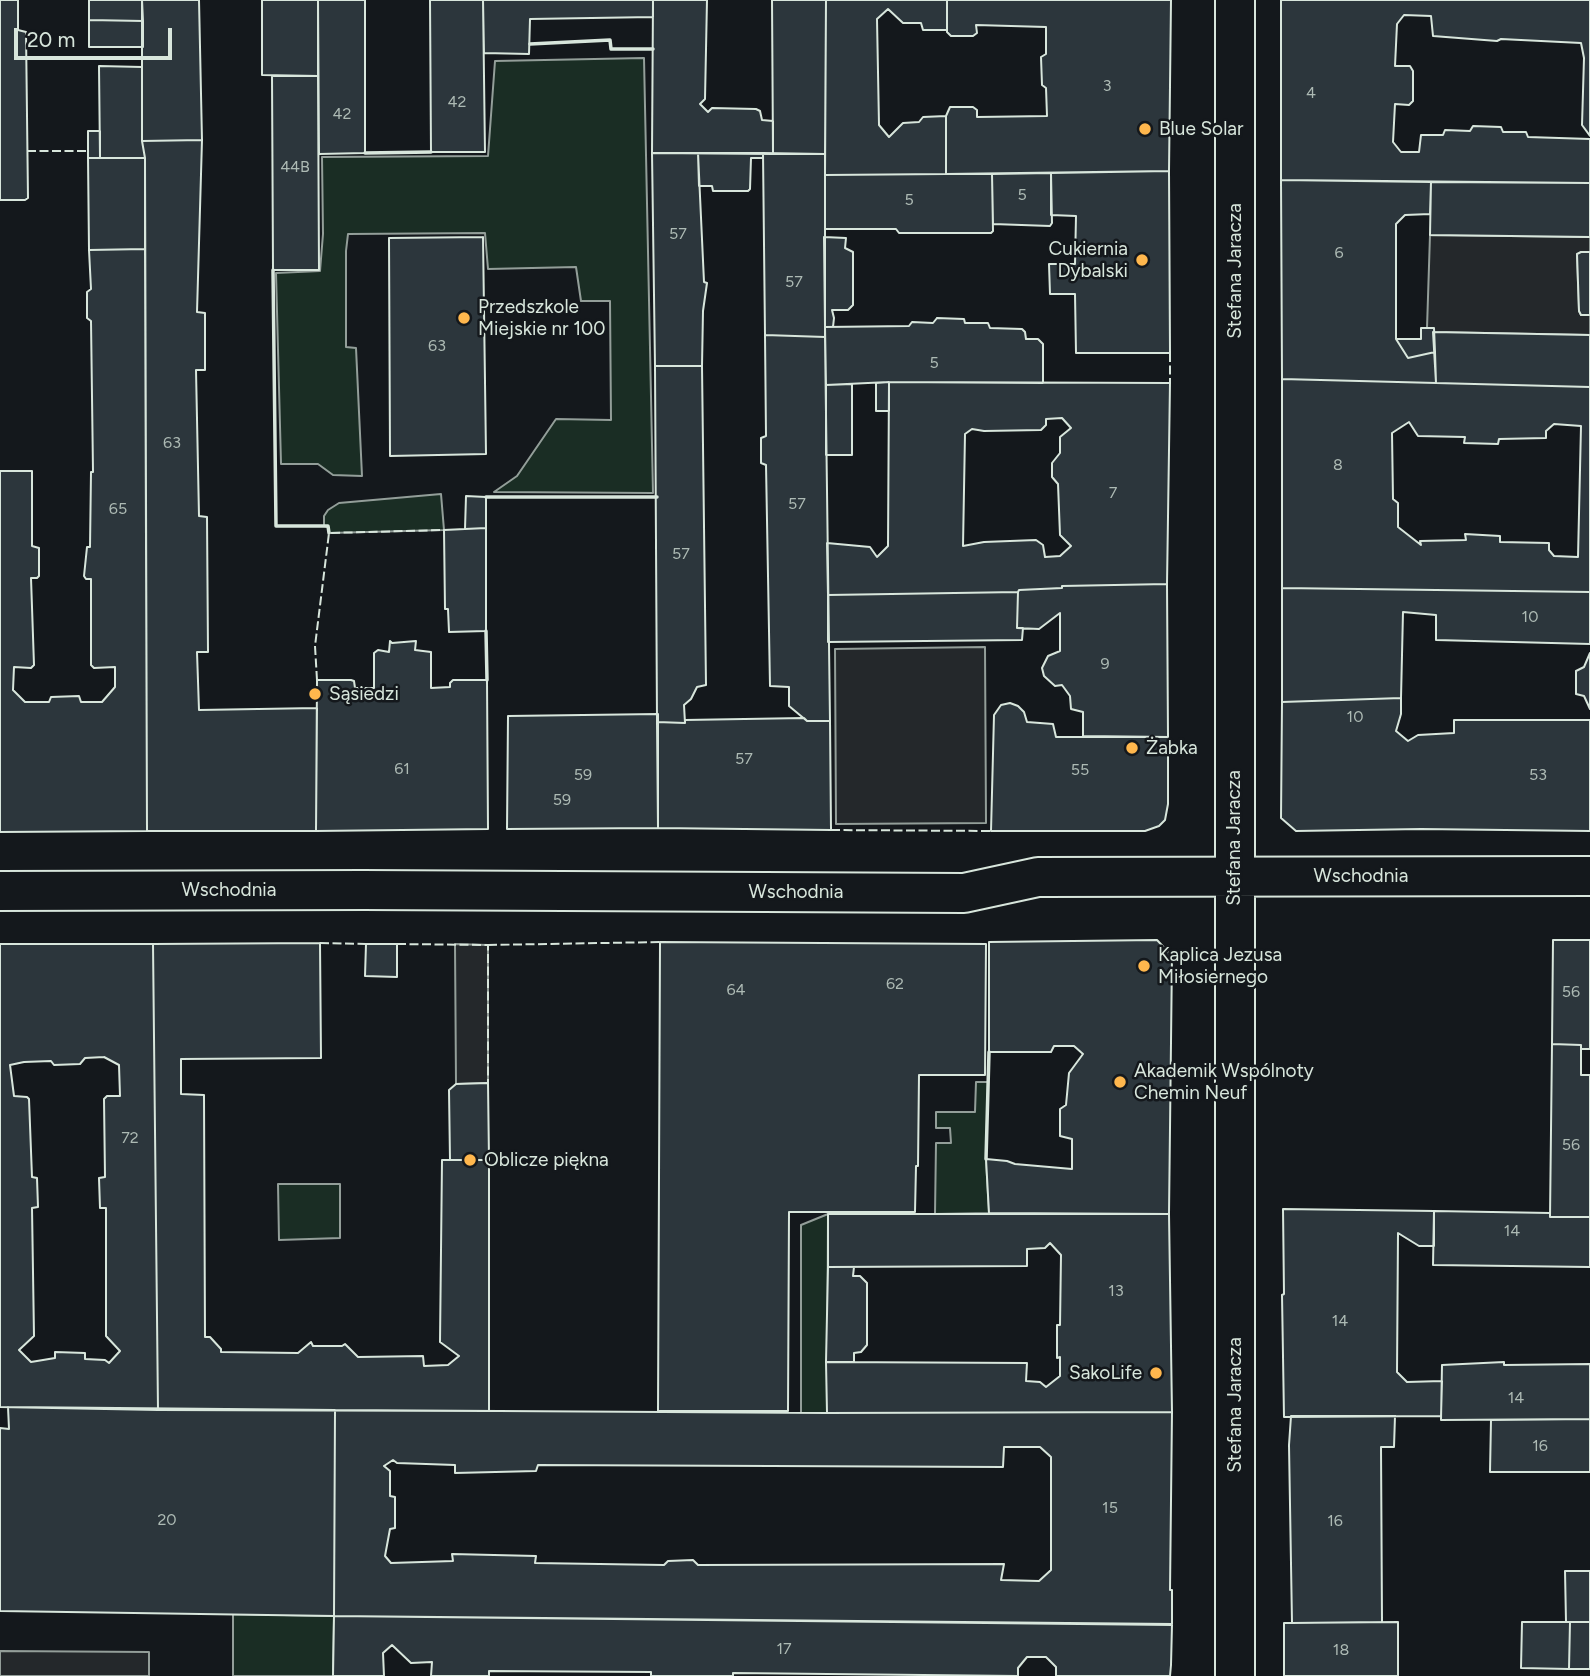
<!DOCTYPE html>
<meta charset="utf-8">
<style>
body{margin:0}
#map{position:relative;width:1590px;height:1676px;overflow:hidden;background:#14181c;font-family:Figtree,sans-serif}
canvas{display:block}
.scale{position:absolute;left:14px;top:28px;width:158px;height:32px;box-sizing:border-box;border:4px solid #d8e6dc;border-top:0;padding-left:9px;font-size:21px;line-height:24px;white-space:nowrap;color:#d8e6dc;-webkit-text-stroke:5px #14181c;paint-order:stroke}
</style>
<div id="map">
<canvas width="1590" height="1676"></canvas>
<div class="scale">20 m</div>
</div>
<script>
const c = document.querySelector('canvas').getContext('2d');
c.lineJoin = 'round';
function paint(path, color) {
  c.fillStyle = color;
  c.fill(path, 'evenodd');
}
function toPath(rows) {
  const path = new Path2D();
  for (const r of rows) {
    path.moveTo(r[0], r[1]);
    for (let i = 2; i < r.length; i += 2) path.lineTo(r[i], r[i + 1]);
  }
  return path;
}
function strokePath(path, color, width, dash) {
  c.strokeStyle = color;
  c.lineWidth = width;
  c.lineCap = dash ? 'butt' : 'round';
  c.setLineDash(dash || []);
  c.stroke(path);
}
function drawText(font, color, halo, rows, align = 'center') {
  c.font = font + ' Figtree,sans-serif';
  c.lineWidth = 5;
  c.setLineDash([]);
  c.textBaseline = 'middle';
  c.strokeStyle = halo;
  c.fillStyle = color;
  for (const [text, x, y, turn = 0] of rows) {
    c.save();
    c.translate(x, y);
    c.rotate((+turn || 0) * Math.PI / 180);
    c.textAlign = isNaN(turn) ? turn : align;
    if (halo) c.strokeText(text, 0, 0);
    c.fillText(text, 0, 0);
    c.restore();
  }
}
const green = toPath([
 [644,58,653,493,494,492,517,476,556,419,611,420,610,301,581,301,576,267,488,269,485,233,348,234,346,251,346,347,356,348,362,476,333,475,318,464,281,464,276,273,320,271,323,234,322,157,488,156,495,61,644,58],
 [441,494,444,530,329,533,328,527,324,526,324,516,328,510,339,503,441,494],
 [976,1082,988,1082,986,1159,989,1213,935,1214,936,1143,951,1143,950,1128,936,1128,936,1112,975,1112,976,1082],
 [278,1184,340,1184,340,1238,279,1240,278,1184],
 [828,1214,827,1413,801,1413,801,1225,828,1214],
 [233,1614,334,1616,333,1676,233,1676,233,1614]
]);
paint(green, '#1a2d24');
strokePath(green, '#939e99', 2);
const parking = toPath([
 [1430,235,1590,237,1590,252,1581,252,1577,255,1579,311,1581,315,1590,315,1590,335,1433,332,1433,328,1427,328,1430,235],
 [985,647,986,823,836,824,835,649,985,647],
 [455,944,488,945,488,1083,456,1084,455,944],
 [0,1651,149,1652,149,1676,0,1676,0,1651]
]);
paint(parking, '#24282b');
strokePath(parking, '#939e99', 2);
const building = toPath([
 [0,0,18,0,18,30,26,32,28,198,25,200,0,200,0,0],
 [89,0,142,0,143,21,89,20,89,0],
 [142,0,199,0,202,140,142,141,142,0],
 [262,0,318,0,318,76,262,75,262,0],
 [318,0,365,0,365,153,319,154,318,0],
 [430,0,483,0,485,152,431,152,430,0],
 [483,0,653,0,653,17,530,19,529,54,484,53,483,0],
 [653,0,707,0,705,99,700,104,708,112,712,108,756,109,760,111,762,120,773,121,773,154,652,153,653,0],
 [772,0,826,0,825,154,773,154,772,0],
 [826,0,947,0,947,30,923,30,921,23,903,23,888,9,877,19,879,125,889,137,903,123,919,122,923,117,946,116,946,174,825,175,826,0],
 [947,0,1171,0,1169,171,946,174,946,116,950,107,973,107,977,110,977,117,1047,116,1046,88,1042,85,1041,57,1046,54,1046,27,976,25,977,33,973,36,951,36,947,32,947,0],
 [1281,0,1590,0,1590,136,1582,125,1584,58,1581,43,1501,39,1497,41,1433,36,1431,16,1404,15,1397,24,1395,66,1410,66,1413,71,1413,101,1409,105,1395,104,1393,142,1401,152,1419,152,1421,135,1443,135,1445,130,1470,131,1473,126,1501,127,1503,132,1526,132,1528,137,1590,139,1590,183,1281,180,1281,0],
 [89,20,143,21,143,47,89,47,89,20],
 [99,66,142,67,142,141,145,158,100,158,99,66],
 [272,76,318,76,319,270,273,270,272,76],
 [88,131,100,131,100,158,88,158,88,131],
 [202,140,197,312,205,313,205,370,196,370,199,516,207,517,208,652,197,652,199,710,317,708,316,831,147,831,145,158,142,141,202,140],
 [652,153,698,153,704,282,707,283,703,311,702,366,655,366,652,153],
 [698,153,763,153,763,158,751,158,750,189,748,191,713,191,712,186,699,186,698,153],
 [763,153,825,154,825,337,765,335,763,153],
 [88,158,145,158,145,249,89,250,88,158],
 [1169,171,1170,353,1076,353,1075,294,1050,294,1049,264,1075,264,1076,216,1051,215,1051,173,1169,171],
 [1051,173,1052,223,1050,226,993,224,992,174,1051,173],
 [946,174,992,174,993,231,991,233,899,233,896,229,825,229,825,175,946,174],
 [1281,180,1431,182,1430,214,1405,215,1396,224,1396,339,1408,358,1435,352,1436,383,1282,379,1281,180],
 [1431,182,1590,183,1590,237,1430,235,1431,182],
 [483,237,486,454,390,456,389,238,483,237],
 [824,237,846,238,845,248,853,252,853,305,848,310,832,310,834,318,833,327,825,327,824,237],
 [145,249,147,831,0,832,0,471,32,471,32,546,39,548,39,576,37,578,31,578,34,665,31,668,14,667,13,690,25,702,49,702,51,697,79,696,81,702,102,702,115,687,115,667,94,668,91,665,91,579,86,579,84,576,87,547,90,547,91,472,93,472,91,321,87,318,87,292,91,289,89,250,145,249],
 [1581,252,1590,252,1590,315,1581,315,1579,311,1577,254,1581,252],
 [937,318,964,319,965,323,988,323,990,328,1022,329,1025,332,1026,339,1038,339,1043,344,1043,383,889,382,826,385,825,327,909,326,912,322,933,323,937,318],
 [1421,328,1434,328,1435,352,1408,358,1396,339,1421,339,1421,328],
 [1433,332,1590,335,1590,387,1436,383,1433,332],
 [765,335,825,337,830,721,807,721,789,706,789,687,770,686,766,465,761,463,761,438,766,436,765,335],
 [655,366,702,366,706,685,697,687,691,699,684,705,685,723,657,722,655,366],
 [1282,379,1590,387,1590,592,1282,588,1282,379],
 [1409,422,1418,436,1465,437,1464,443,1498,444,1499,439,1546,438,1546,431,1554,424,1581,426,1578,557,1554,556,1549,550,1549,543,1500,542,1500,536,1465,534,1466,540,1420,541,1421,545,1398,527,1398,503,1393,499,1392,433,1409,422],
 [889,382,1170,383,1167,584,1062,586,1062,588,1019,590,1018,592,828,595,827,543,870,547,877,557,888,546,889,382],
 [1062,418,1071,428,1060,437,1060,453,1052,463,1052,477,1058,484,1060,535,1071,546,1060,556,1045,557,1043,545,1036,540,984,542,963,546,965,434,972,429,984,431,1041,430,1046,425,1046,419,1062,418],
 [889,382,889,411,876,411,876,383,889,382],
 [852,384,852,455,826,455,826,385,852,384],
 [466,496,486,497,486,528,465,529,466,496],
 [486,528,486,631,449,632,448,609,445,609,444,530,486,528],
 [1167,584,1168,737,1083,736,1083,712,1071,709,1070,696,1062,685,1055,686,1044,676,1042,668,1048,656,1060,651,1060,613,1039,629,1017,628,1018,592,1019,590,1062,588,1062,586,1167,584],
 [1282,588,1590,592,1590,644,1436,640,1436,615,1403,612,1401,698,1282,702,1282,588],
 [1018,592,1017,628,1023,628,1022,640,828,642,828,595,1018,592],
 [390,641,392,643,416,641,415,650,431,652,431,688,450,687,450,683,453,680,487,680,488,829,316,831,317,680,351,680,354,681,355,688,374,688,374,653,378,650,389,652,390,641],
 [1590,653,1590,709,1584,696,1576,694,1576,671,1584,667,1590,653],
 [1401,698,1401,714,1396,731,1408,741,1418,735,1454,733,1454,720,1590,720,1590,831,1421,829,1296,831,1281,818,1282,702,1401,698],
 [1010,703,1018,706,1024,712,1027,722,1053,724,1056,737,1168,737,1168,804,1165,820,1159,826,1145,831,991,831,994,715,1001,705,1010,703],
 [658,714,658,828,507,829,508,716,658,714],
 [804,718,807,721,830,721,831,830,658,828,657,722,685,723,685,720,804,718],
 [1157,940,1172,956,1169,1214,989,1213,986,1159,1007,1161,1015,1164,1072,1169,1072,1139,1060,1136,1060,1109,1066,1105,1069,1073,1083,1054,1074,1046,1054,1046,1051,1052,989,1052,989,942,1157,940],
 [1553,940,1590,940,1590,1049,1581,1049,1581,1045,1552,1044,1553,940],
 [660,942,986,944,985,1075,919,1075,918,1166,916,1166,915,1212,789,1212,788,1411,658,1411,660,942],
 [320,943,321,1058,181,1059,181,1094,204,1095,205,1337,210,1337,221,1349,221,1352,298,1353,311,1342,313,1346,342,1346,345,1344,358,1357,423,1356,424,1366,448,1365,459,1356,440,1342,442,1160,489,1160,489,1411,158,1410,153,944,320,943],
 [0,944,153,944,158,1410,0,1407,0,944],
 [104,1057,119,1065,120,1096,107,1096,104,1099,105,1177,99,1178,100,1208,106,1208,106,1336,120,1351,109,1363,105,1360,85,1359,85,1353,55,1352,55,1358,31,1362,19,1350,34,1336,32,1208,38,1207,37,1178,32,1177,29,1099,27,1097,14,1096,10,1065,24,1062,51,1061,54,1065,80,1064,85,1058,104,1057],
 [366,944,397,944,397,977,365,976,366,944],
 [1552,1044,1581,1045,1581,1075,1590,1075,1590,1217,1550,1217,1552,1044],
 [488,1083,489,1160,450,1160,449,1090,456,1084,488,1083],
 [1283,1209,1434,1211,1434,1246,1419,1246,1398,1233,1397,1372,1407,1382,1442,1381,1441,1416,1284,1417,1282,1295,1284,1294,1283,1209],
 [1434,1211,1550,1213,1550,1217,1590,1217,1590,1267,1433,1265,1434,1211],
 [828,1214,1169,1214,1172,1412,827,1413,826,1362,1027,1363,1026,1381,1040,1382,1046,1387,1060,1376,1060,1357,1057,1358,1057,1325,1060,1325,1061,1255,1050,1243,1045,1248,1027,1249,1027,1266,828,1267,828,1214],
 [828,1267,854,1267,853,1276,860,1276,867,1283,867,1345,861,1352,854,1353,854,1362,826,1362,828,1267],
 [1504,1362,1504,1365,1590,1364,1590,1419,1441,1420,1442,1365,1504,1362],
 [8,1407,335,1410,334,1616,0,1611,0,1428,9,1429,8,1407],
 [335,1410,827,1413,1172,1412,1170,1590,1172,1590,1172,1624,334,1616,335,1410],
 [1004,1447,1040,1447,1051,1457,1051,1570,1039,1581,1001,1580,1004,1564,698,1565,693,1560,668,1561,664,1565,535,1563,536,1556,452,1554,453,1561,391,1563,385,1556,390,1529,395,1528,395,1497,390,1496,390,1471,384,1466,393,1460,397,1463,455,1465,455,1473,536,1471,538,1465,1003,1467,1004,1447],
 [1291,1416,1395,1416,1394,1447,1381,1447,1382,1622,1292,1623,1289,1445,1291,1416],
 [1590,1419,1590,1472,1490,1472,1491,1420,1590,1419],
 [1565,1571,1590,1571,1590,1622,1566,1622,1565,1571],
 [334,1616,1172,1625,1171,1665,1170,1676,1056,1676,1056,1667,1046,1657,1027,1657,1018,1668,1018,1676,733,1673,733,1676,651,1676,651,1672,489,1671,489,1676,431,1676,432,1662,411,1663,392,1645,383,1653,384,1676,333,1676,334,1616],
 [1398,1622,1398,1676,1284,1676,1284,1623,1398,1622],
 [1522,1622,1570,1622,1569,1669,1521,1668,1522,1622],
 [1570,1622,1590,1622,1590,1669,1569,1669,1570,1622]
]);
paint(building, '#2c363c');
strokePath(building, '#d8e6dc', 2);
const tertiary = toPath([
 [0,891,363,890,964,893,1038,877,1590,876],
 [1235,1676,1235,0]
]);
strokePath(tertiary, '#d8e6dc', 42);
strokePath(tertiary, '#14181c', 38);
strokePath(toPath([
 [27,151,88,151],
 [1170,353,1170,383],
 [317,680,315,646,329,533,444,530],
 [831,830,991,831],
 [320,943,366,944],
 [397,944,488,945,488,1083],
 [488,945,660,942]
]), '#d8e6dc', 2, [9, 3.5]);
strokePath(toPath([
 [530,44,610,40,611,49,653,49],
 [365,153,431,152],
 [273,270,276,526,328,526,329,533],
 [486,497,657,497],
 [486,631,487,680],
 [986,1159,989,1052]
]), '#d8e6dc', 3.5);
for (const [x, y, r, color] of [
 [1145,129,7,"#ffb74d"],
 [1142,260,7,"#ffb74d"],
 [464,318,7,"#ffb74d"],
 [315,694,7,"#ffb74d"],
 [1132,748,7,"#ffb74d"],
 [1144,966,7,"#ffb74d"],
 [1120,1082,7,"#ffb74d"],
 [470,1160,7,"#ffb74d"],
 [1156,1373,7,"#ffb74d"]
]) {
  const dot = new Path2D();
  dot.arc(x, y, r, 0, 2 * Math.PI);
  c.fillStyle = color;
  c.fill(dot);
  strokePath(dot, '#14181c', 2.5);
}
drawText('16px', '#adbab4', null, [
 ["3",1107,86],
 ["4",1311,93],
 ["42",457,102],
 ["42",342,114],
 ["44B",295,167],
 ["5",1022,195],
 ["5",909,200],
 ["57",678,234],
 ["6",1339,253],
 ["57",794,282],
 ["63",437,346],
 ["5",934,363],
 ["63",172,443],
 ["8",1338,465],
 ["7",1113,493],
 ["57",797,504],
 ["65",118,509],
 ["57",681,554],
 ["10",1530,617],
 ["9",1105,664],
 ["10",1355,717],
 ["57",744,759],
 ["61",402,769],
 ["55",1080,770],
 ["59",583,775],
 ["53",1538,775],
 ["59",562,800],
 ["62",895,984],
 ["64",736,990],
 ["56",1571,992],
 ["72",130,1138],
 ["56",1571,1145],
 ["14",1512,1231],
 ["13",1116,1291],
 ["14",1340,1321],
 ["14",1516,1398],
 ["16",1540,1446],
 ["15",1110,1508],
 ["20",167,1520],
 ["16",1335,1521],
 ["17",784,1649],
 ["18",1341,1650]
]);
drawText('19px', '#d8e6dc', '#14181c', [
 ["Blue Solar",1159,129],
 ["Cukiernia",1128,249,"right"],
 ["Dybalski",1128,271,"right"],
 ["Przedszkole",478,307],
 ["Miejskie nr 100",478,329],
 ["Sąsiedzi",329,694],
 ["Żabka",1146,748],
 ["Kaplica Jezusa",1158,955],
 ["Miłosiernego",1158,977],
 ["Akademik Wspólnoty",1134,1071],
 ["Chemin Neuf",1134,1093],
 ["Oblicze piękna",484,1160],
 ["SakoLife",1142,1373,"right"]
], 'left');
drawText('19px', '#d8e6dc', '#14181c', [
 ["Stefana Jaracza",1235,271,-90],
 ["Stefana Jaracza",1234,838,-90],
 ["Wschodnia",1361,876],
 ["Wschodnia",229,890],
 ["Wschodnia",796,892],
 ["Stefana Jaracza",1235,1405,-90]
]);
</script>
